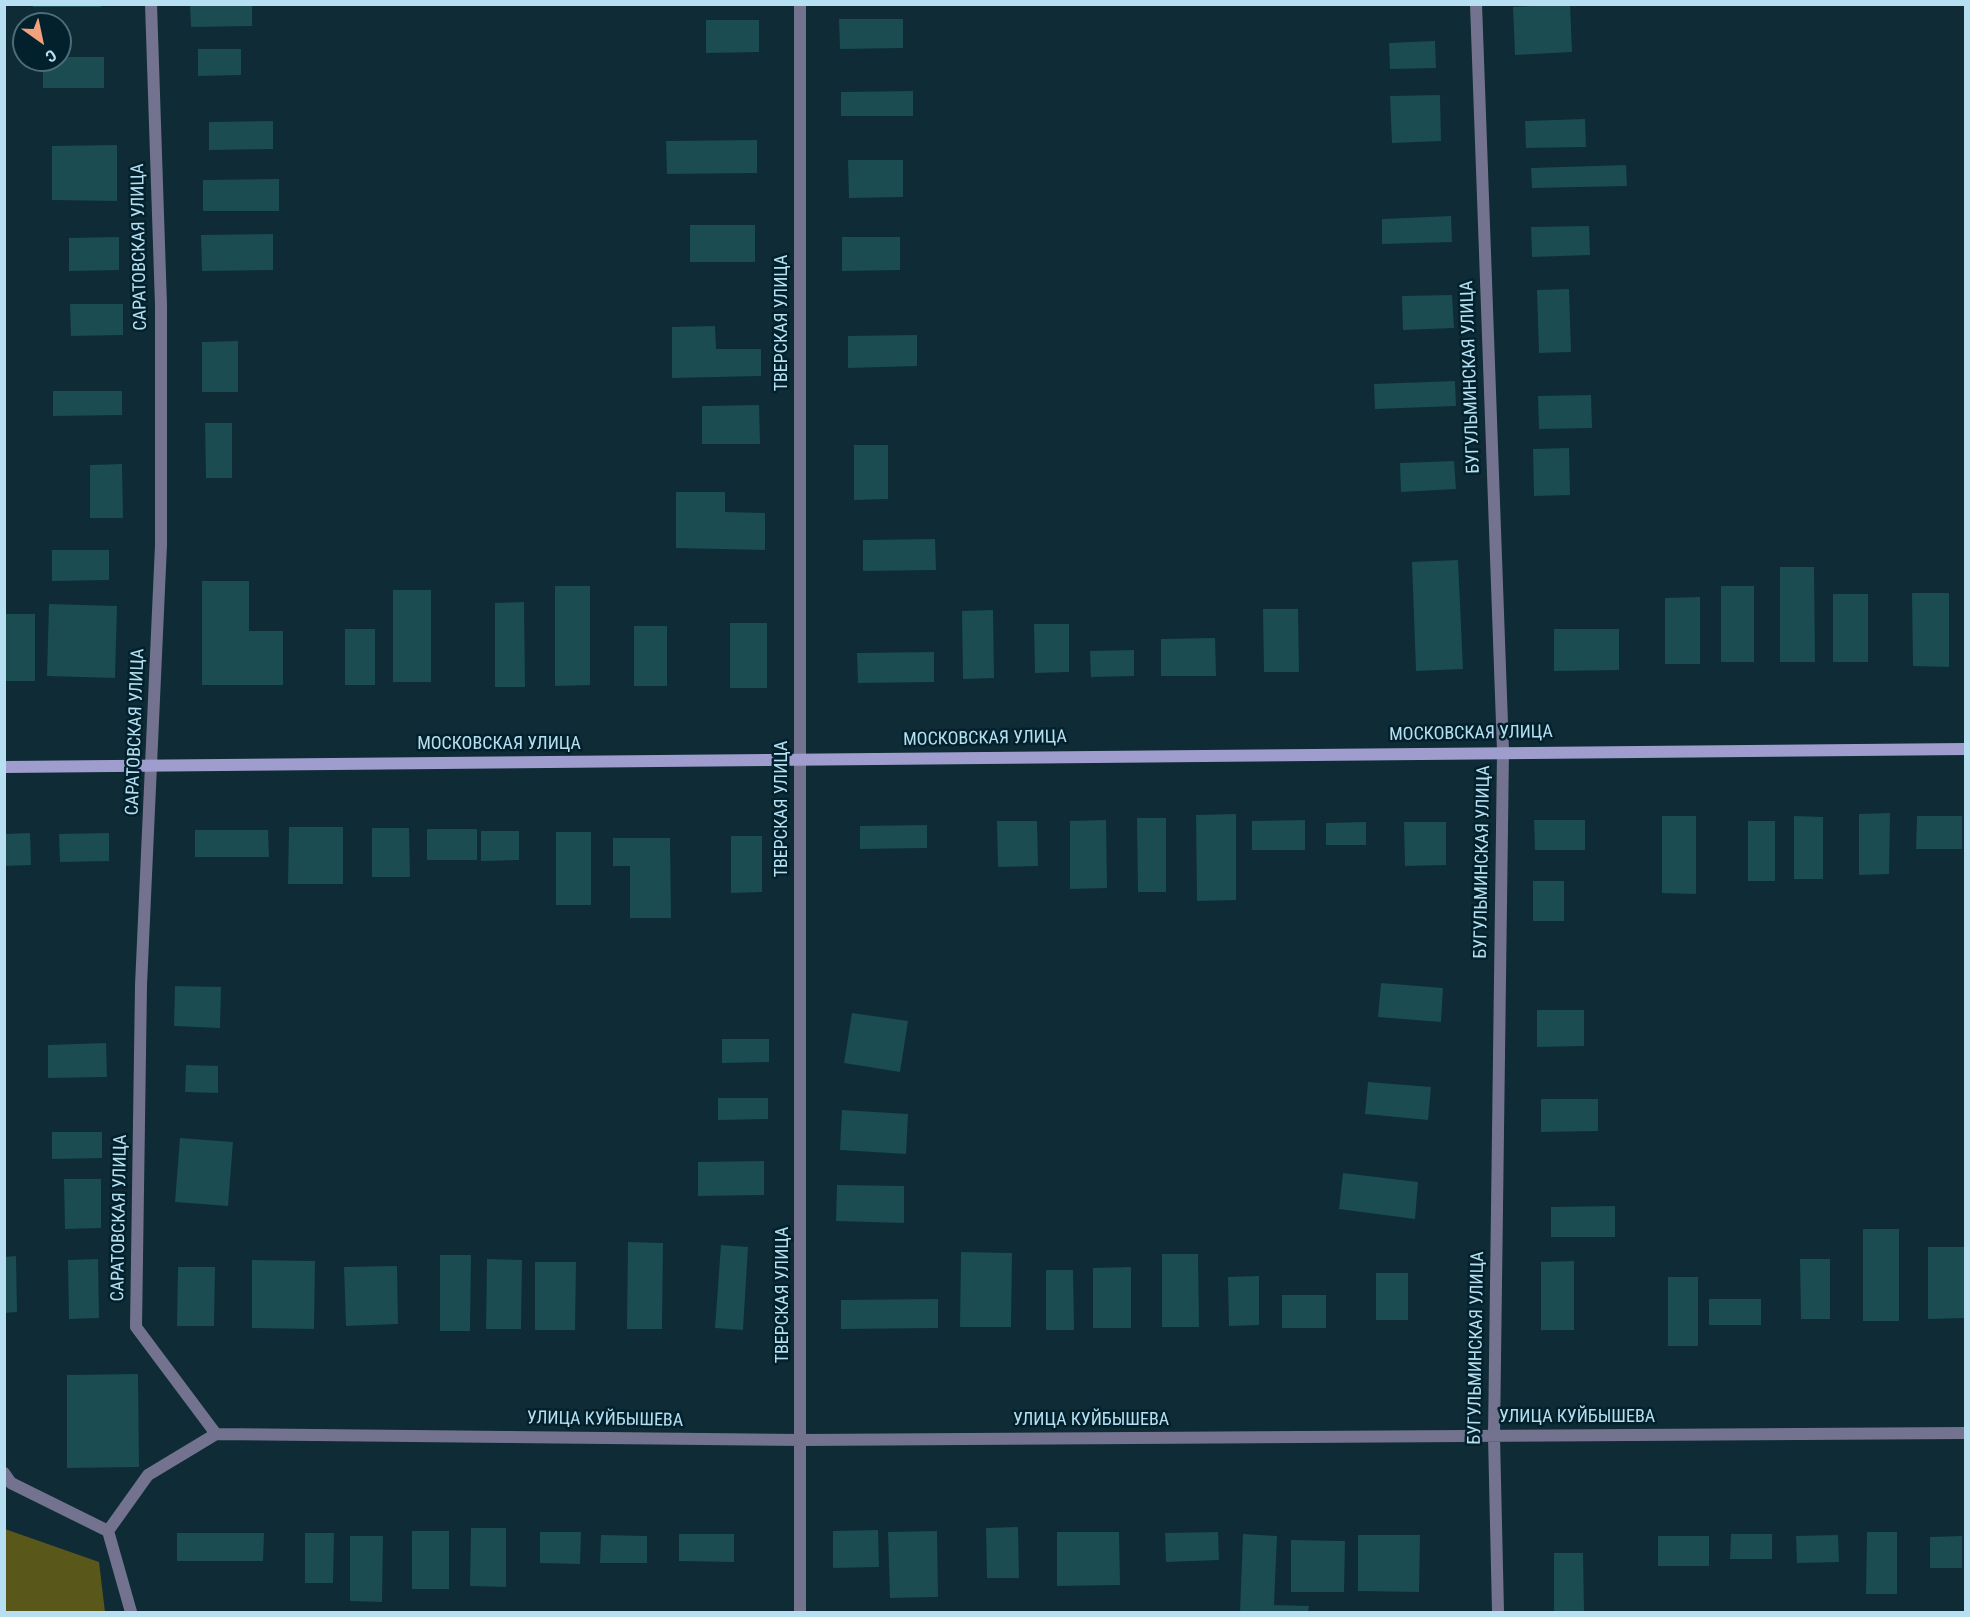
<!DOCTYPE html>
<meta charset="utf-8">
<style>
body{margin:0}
#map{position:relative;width:1970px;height:1617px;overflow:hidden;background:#0e2b36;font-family:"Roboto Condensed",sans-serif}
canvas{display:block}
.frame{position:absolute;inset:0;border:6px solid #b6e0f2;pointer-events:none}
.north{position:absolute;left:12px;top:12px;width:60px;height:60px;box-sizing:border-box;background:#03212c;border:2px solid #4b6d7b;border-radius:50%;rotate:147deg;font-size:16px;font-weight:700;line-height:24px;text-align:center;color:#b6e0f2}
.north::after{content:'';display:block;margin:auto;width:21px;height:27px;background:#f1a17c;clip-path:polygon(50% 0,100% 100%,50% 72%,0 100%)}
</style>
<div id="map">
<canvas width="1970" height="1617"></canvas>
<div class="frame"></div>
<div class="north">С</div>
</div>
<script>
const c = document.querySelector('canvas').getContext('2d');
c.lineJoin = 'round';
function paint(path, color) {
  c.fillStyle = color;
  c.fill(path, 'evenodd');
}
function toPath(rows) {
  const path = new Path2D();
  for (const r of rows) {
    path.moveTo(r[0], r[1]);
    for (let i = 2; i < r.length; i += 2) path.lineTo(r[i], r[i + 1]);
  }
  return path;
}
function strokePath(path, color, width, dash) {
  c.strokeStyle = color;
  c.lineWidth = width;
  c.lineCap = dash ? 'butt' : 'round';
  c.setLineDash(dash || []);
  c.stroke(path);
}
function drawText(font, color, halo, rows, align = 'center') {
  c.font = font + ' "Roboto Condensed",sans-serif';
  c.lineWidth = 5;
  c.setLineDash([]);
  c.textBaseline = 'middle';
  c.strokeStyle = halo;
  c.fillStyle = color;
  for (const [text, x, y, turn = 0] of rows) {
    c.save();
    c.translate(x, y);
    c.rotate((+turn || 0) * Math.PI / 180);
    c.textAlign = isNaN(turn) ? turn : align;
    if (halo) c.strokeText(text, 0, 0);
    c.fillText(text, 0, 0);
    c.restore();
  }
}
paint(toPath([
 [5,1529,99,1562,105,1612,5,1612]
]), '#5a571b');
paint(toPath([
 [33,4,101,4,101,7,33,7],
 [190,4,252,4,252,26,191,27],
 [1570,4,1572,52,1515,55,1513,7],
 [839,19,903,19,903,48,840,49],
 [706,20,759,20,759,52,706,53],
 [1435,41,1436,68,1390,69,1389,43],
 [198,49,241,49,241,75,198,76],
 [60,57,104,57,104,88,43,88,43,60,60,60],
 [913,91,913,116,841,116,841,92],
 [1440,95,1441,141,1392,143,1390,96],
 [1585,119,1586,147,1526,148,1525,121],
 [273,121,273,149,209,150,209,122],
 [757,140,757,173,667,174,666,141],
 [117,145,117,201,52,200,52,146],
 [848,160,903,160,903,197,849,198],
 [1626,165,1627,186,1532,188,1531,168],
 [279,179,279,211,203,211,203,180],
 [1451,216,1452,242,1382,244,1382,219],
 [690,225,755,225,755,262,690,262],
 [1589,226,1590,255,1532,257,1531,227],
 [273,234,273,270,202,271,201,235],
 [119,237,119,270,69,271,69,238],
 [842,237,900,237,900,270,842,271],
 [1569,289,1571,352,1539,353,1537,290],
 [1452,295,1454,328,1403,330,1402,296],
 [70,304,123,304,123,335,71,336],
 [715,326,716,349,761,349,761,376,672,378,672,327],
 [917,335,917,366,848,368,848,336],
 [238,341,238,392,202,392,202,342],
 [1455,381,1456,406,1375,409,1374,384],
 [53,391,122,391,122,415,53,416],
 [1591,395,1592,428,1539,429,1538,396],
 [759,405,760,444,702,444,702,406],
 [205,423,232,423,232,478,206,478],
 [854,445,888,445,888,499,854,500],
 [1569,448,1570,495,1534,496,1533,449],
 [1454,461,1456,489,1401,492,1400,463],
 [122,464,123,518,90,518,90,465],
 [676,492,725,492,725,512,765,513,765,550,676,548],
 [935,539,936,570,863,571,863,540],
 [52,550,109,550,109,580,52,581],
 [1458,560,1463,669,1416,671,1412,562],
 [1780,567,1814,567,1815,662,1780,662],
 [202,581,249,581,249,631,283,631,283,685,202,685],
 [555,586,590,586,590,685,555,686],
 [1721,586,1754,586,1754,662,1721,662],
 [393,590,431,590,431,682,393,682],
 [1912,593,1949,593,1949,667,1913,666],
 [1833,594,1868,594,1868,662,1833,662],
 [1700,597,1700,664,1665,664,1665,598],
 [524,602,525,687,495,687,495,603],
 [49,604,117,606,115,678,47,676],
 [1263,609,1298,609,1299,672,1264,672],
 [993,610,994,678,963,679,962,611],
 [4,614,35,614,35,681,4,681],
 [730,623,767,623,767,688,730,688],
 [1034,624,1069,624,1069,672,1035,673],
 [634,626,667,626,667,686,634,686],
 [345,629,375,629,375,685,345,685],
 [1554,629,1619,629,1619,670,1554,671],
 [1215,638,1216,676,1161,676,1161,639],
 [1134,650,1134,676,1091,677,1090,651],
 [934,652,934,682,858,683,857,653],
 [1890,813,1889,874,1859,875,1859,814],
 [1236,814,1236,900,1197,901,1196,815],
 [1662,816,1696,816,1696,894,1662,893],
 [1794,816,1823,817,1823,879,1794,879],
 [1917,816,1962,816,1962,849,1916,849],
 [1137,818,1166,818,1166,892,1138,892],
 [1106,820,1107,888,1070,889,1070,821],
 [1305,820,1305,850,1252,850,1252,821],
 [1534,820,1585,820,1585,850,1535,850],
 [997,821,1037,821,1038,866,998,867],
 [1748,821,1775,821,1775,881,1748,881],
 [1366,822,1366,845,1326,845,1326,823],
 [1404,822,1446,822,1446,865,1405,866],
 [927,825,927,848,860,849,860,826],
 [289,827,343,827,343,884,288,884],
 [372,828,409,828,410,877,372,877],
 [427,829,477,829,477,860,427,860],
 [195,830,268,830,269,857,195,857],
 [481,831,519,831,519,860,481,861],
 [556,832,591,832,591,905,556,905],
 [30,833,31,865,4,866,4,834],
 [109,833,109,861,60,862,59,834],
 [731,836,762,836,762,892,731,893],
 [613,838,670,838,671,918,630,918,630,866,613,866],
 [1533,881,1564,881,1564,921,1533,921],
 [1381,983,1443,988,1441,1022,1378,1017],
 [175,986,221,987,220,1028,174,1026],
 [1537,1010,1584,1010,1584,1046,1537,1047],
 [852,1013,908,1021,900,1072,844,1063],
 [722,1039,769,1039,769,1062,722,1063],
 [106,1043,107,1077,48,1078,48,1045],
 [186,1065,218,1066,218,1093,185,1092],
 [1368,1082,1431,1087,1428,1120,1365,1114],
 [718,1098,768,1098,768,1119,718,1120],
 [1541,1099,1598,1099,1598,1131,1541,1132],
 [842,1110,908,1114,906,1154,840,1150],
 [52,1132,102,1132,102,1158,52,1159],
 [180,1138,233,1142,228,1206,175,1202],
 [764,1161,764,1195,698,1196,698,1162],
 [1343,1173,1418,1182,1415,1219,1339,1209],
 [64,1179,101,1179,101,1228,65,1229],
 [837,1185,904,1186,904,1223,836,1221],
 [1615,1206,1615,1237,1551,1237,1551,1207],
 [1863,1229,1899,1229,1899,1321,1863,1321],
 [628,1242,663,1243,662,1329,627,1329],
 [721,1245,748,1247,743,1330,715,1328],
 [1928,1247,1966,1247,1966,1318,1928,1319],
 [961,1252,1012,1253,1011,1327,960,1327],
 [1162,1254,1198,1254,1199,1327,1162,1327],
 [440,1255,471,1255,470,1331,440,1331],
 [16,1256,17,1312,4,1313,4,1257],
 [98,1259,99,1318,69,1319,68,1260],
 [487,1259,522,1260,521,1329,486,1329],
 [1800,1259,1830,1259,1830,1319,1801,1319],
 [252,1260,315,1261,314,1329,252,1328],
 [1574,1261,1574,1330,1541,1330,1541,1262],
 [535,1262,576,1262,575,1330,535,1330],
 [397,1266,398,1324,346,1326,344,1267],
 [178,1267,215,1267,214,1326,177,1326],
 [1131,1267,1131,1328,1093,1328,1093,1268],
 [1046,1270,1073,1270,1074,1330,1046,1330],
 [1376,1273,1408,1273,1408,1320,1376,1320],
 [1259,1276,1259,1325,1229,1326,1228,1277],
 [1668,1277,1698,1277,1698,1346,1668,1346],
 [1282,1295,1326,1295,1326,1328,1282,1328],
 [938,1299,938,1328,841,1329,841,1300],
 [1709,1299,1761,1299,1761,1325,1709,1325],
 [138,1374,139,1467,67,1468,67,1375],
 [1018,1527,1019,1578,987,1578,986,1528],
 [471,1528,506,1528,506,1587,470,1586],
 [878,1530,879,1567,833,1568,833,1531],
 [412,1531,449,1531,449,1589,412,1589],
 [937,1531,938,1597,890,1598,888,1532],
 [540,1532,581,1532,580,1564,540,1563],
 [1057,1532,1119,1532,1120,1585,1057,1586],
 [1218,1532,1219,1560,1166,1562,1165,1533],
 [1867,1532,1897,1532,1897,1594,1866,1594],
 [177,1533,264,1533,263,1561,177,1561],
 [305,1533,334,1533,333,1583,305,1583],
 [679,1534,734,1534,734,1562,679,1561],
 [1243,1534,1277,1536,1274,1605,1309,1606,1308,1612,1240,1612],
 [1731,1534,1772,1534,1772,1559,1730,1559],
 [601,1535,647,1536,647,1563,600,1563],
 [1358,1535,1420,1535,1419,1592,1358,1591],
 [1838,1535,1839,1562,1797,1563,1796,1536],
 [350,1536,383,1536,382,1602,350,1601],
 [1658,1536,1709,1536,1709,1566,1658,1566],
 [1962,1536,1962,1568,1930,1568,1930,1537],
 [1291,1540,1345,1541,1344,1592,1291,1592],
 [1554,1553,1583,1553,1584,1611,1554,1611]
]), '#1a4c52');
strokePath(toPath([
 [151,4,161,305,161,545,141,985,136,1327,216,1434],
 [800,4,800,1612],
 [1476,4,1503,751,1494,1436,1498,1612],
 [216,1434,801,1440,1966,1433],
 [4,1473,11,1483,108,1531,131,1612],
 [108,1531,148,1475,216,1434]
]), '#737390', 12);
strokePath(toPath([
 [4,767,1966,749]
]), '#9f9dcd', 12);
drawText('18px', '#b6e0f2', '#03212c', [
 ["САРАТОВСКАЯ УЛИЦА",140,247,-91],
 ["ТВЕРСКАЯ УЛИЦА",782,323,-90],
 ["БУГУЛЬМИНСКАЯ УЛИЦА",1471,377,-92],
 ["САРАТОВСКАЯ УЛИЦА",136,732,-88],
 ["МОСКОВСКАЯ УЛИЦА",1471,734,-1],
 ["МОСКОВСКАЯ УЛИЦА",985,739,-1],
 ["МОСКОВСКАЯ УЛИЦА",499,744],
 ["ТВЕРСКАЯ УЛИЦА",782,809,-90],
 ["БУГУЛЬМИНСКАЯ УЛИЦА",1483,862,-89],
 ["САРАТОВСКАЯ УЛИЦА",120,1218,-89],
 ["ТВЕРСКАЯ УЛИЦА",783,1295,-90],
 ["БУГУЛЬМИНСКАЯ УЛИЦА",1477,1348,-89],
 ["УЛИЦА КУЙБЫШЕВА",1577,1417],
 ["УЛИЦА КУЙБЫШЕВА",605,1420,1],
 ["УЛИЦА КУЙБЫШЕВА",1091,1420]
]);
</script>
